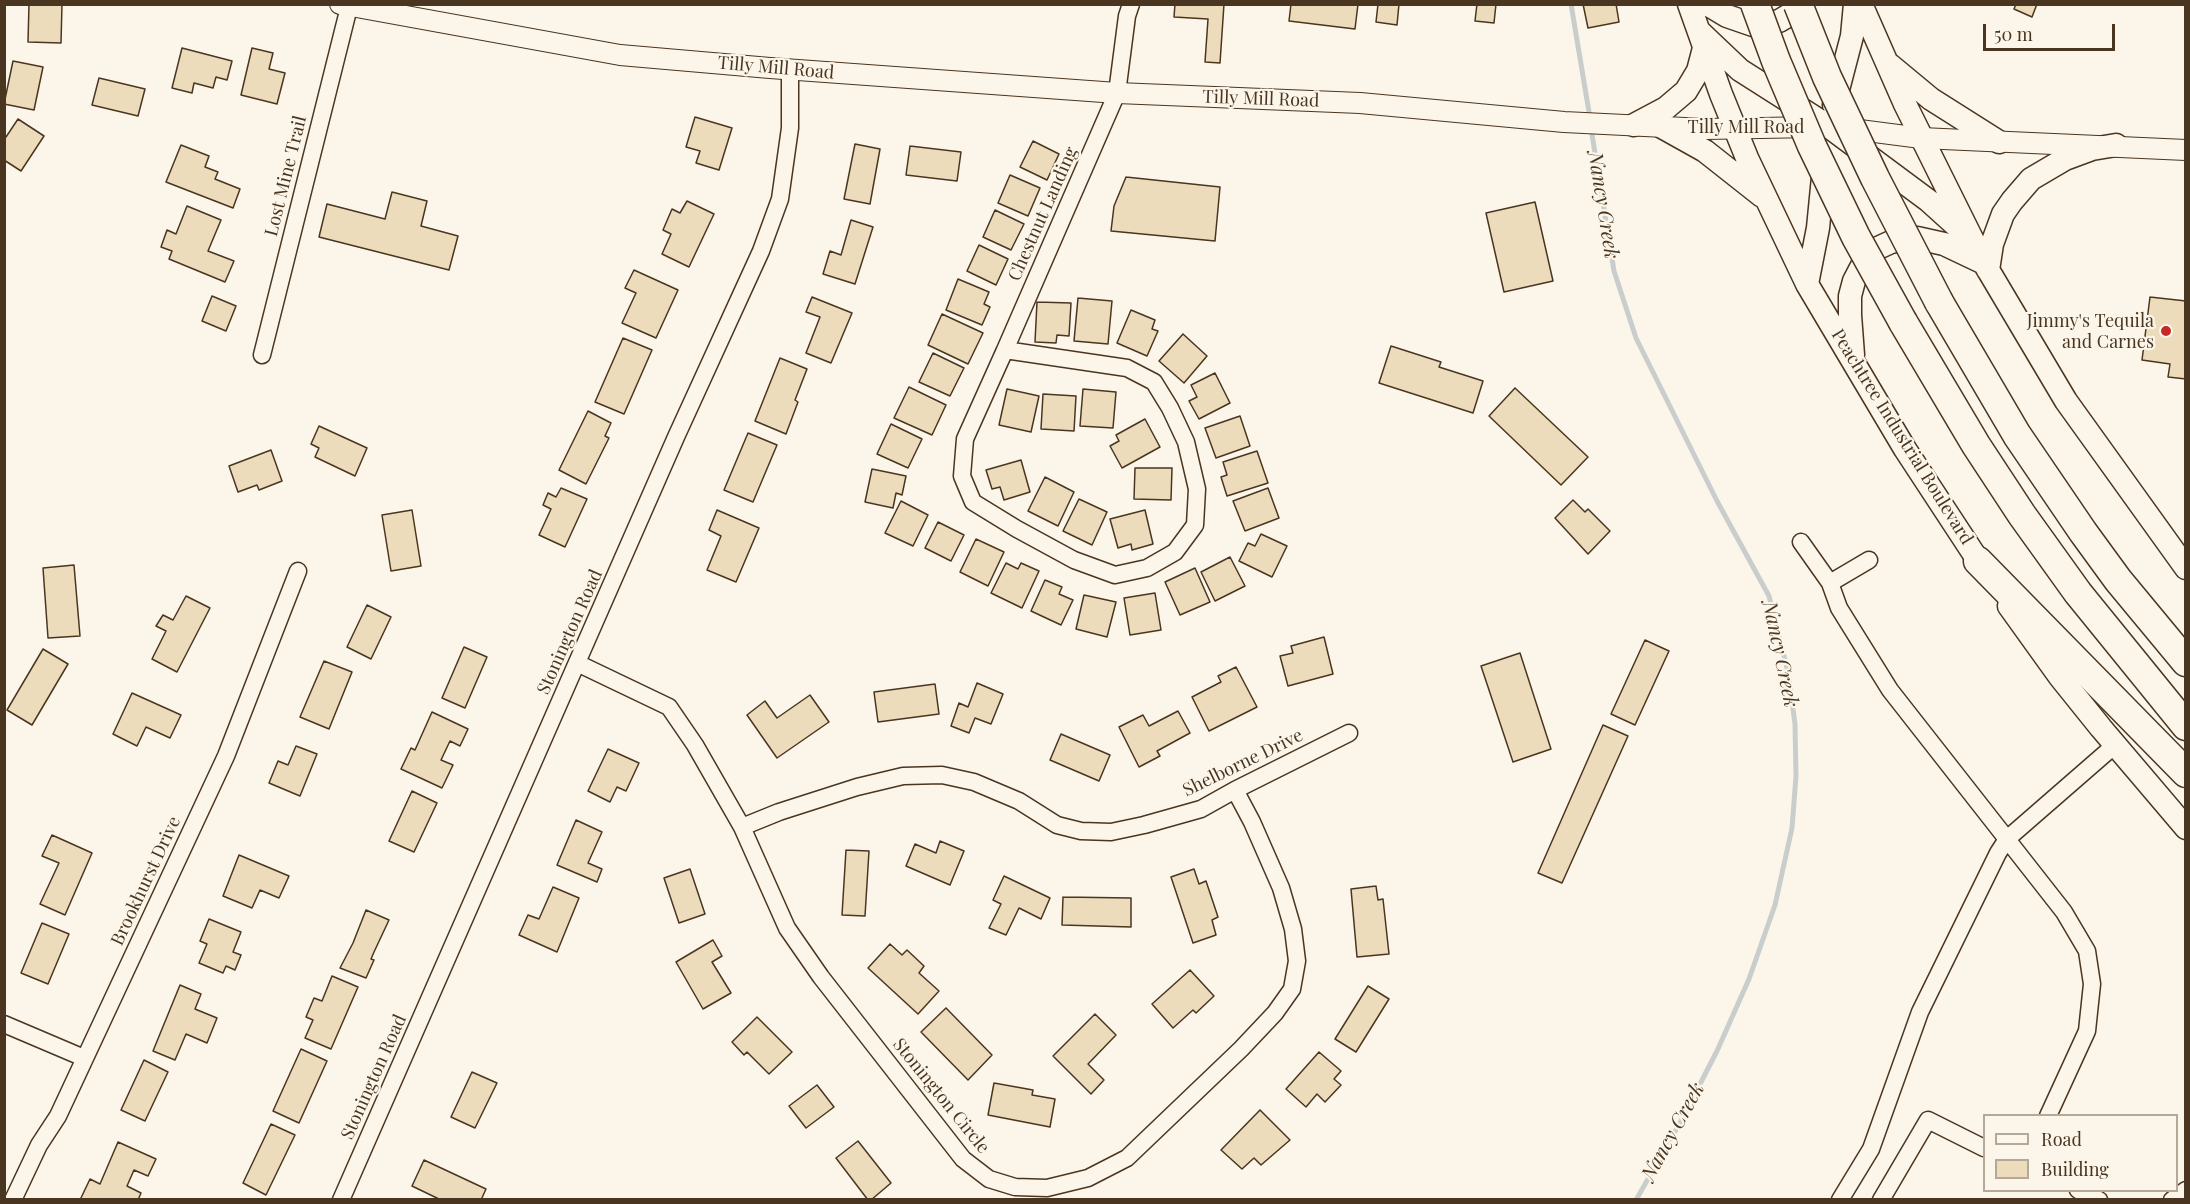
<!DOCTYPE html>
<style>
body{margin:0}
#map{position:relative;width:2190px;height:1204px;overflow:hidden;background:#fbf6e9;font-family:"Playfair Display",serif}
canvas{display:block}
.frame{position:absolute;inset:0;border:6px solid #4a3520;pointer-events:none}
.legend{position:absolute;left:1983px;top:1114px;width:195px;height:78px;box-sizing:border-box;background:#fbf6e9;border:2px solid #b4a999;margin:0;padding:8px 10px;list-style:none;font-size:18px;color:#4a3520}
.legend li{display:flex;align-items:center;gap:12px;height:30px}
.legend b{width:30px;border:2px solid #b4a999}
.scale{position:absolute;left:1983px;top:24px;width:132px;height:27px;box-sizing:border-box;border:3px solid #4a3520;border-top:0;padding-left:8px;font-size:18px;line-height:21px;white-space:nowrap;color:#4a3520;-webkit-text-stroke:4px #fbf6e9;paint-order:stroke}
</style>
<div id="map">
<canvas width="2190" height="1204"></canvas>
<div class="frame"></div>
<ul class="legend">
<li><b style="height:8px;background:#fbf6e9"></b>Road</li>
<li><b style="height:16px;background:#ecdcbc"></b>Building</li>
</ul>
<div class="scale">50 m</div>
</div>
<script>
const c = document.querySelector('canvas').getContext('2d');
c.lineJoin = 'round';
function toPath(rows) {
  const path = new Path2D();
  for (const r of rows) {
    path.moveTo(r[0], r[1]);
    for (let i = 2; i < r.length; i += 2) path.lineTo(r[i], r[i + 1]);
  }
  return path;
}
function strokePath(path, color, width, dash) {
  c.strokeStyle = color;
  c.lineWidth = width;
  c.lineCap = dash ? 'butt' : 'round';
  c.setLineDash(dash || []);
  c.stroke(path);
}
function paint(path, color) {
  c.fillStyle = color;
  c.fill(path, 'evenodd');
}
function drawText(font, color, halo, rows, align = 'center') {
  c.font = font + ' "Playfair Display",serif';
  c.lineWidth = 4.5;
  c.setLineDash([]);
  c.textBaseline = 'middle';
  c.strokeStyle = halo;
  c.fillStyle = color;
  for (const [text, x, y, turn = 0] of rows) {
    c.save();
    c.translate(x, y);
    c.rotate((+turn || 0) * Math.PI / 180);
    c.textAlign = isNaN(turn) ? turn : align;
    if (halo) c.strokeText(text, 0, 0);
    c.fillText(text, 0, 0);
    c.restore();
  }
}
strokePath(toPath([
 [1571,4,1590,118],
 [1591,128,1614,271,1636,338,1717,501,1769,596,1788,672,1795,724,1796,776,1792,828,1775,905,1749,979,1717,1051,1681,1121,1636,1200]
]), '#c9cecd', 5);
const building = toPath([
 [29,4,62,4,61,43,28,42,29,4],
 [1175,4,1224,4,1220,63,1205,62,1208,19,1174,17,1175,4],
 [1291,4,1358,4,1355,29,1289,21,1291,4],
 [1378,4,1399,4,1397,25,1376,22,1378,4],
 [1477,4,1496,4,1494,23,1475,21,1477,4],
 [1583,4,1616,4,1619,22,1588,28,1583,4],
 [2016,4,2037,4,2032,17,2014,9,2016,4],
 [182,48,232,61,227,80,216,77,213,88,194,83,192,93,172,88,182,48],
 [252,48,273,53,269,69,285,73,277,104,241,95,252,48],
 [13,61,43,67,34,110,4,104,13,61],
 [99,78,145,89,138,116,92,105,99,78],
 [695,117,732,128,719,170,696,163,700,151,686,147,695,117],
 [18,119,44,136,21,171,4,160,4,135,6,137,18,119],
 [1033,141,1059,154,1047,180,1020,167,1033,141],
 [855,144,880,149,870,204,844,199,855,144],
 [181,145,209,156,205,167,218,172,215,179,240,189,233,208,166,182,181,145],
 [910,146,961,152,957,181,906,175,910,146],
 [1010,175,1040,188,1028,216,998,203,1010,175],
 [1126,177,1220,187,1215,241,1111,231,1114,206,1126,177],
 [392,192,427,201,421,226,458,236,449,270,319,237,327,204,385,219,392,192],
 [687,201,714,214,689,267,662,254,671,234,663,230,672,209,680,213,687,201],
 [1535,202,1553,281,1504,292,1486,213,1535,202],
 [187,206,221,220,208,251,234,261,225,282,169,259,172,251,161,247,167,230,176,234,187,206],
 [995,210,1024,224,1011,250,983,237,995,210],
 [851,220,873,227,855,284,823,274,830,251,841,255,851,220],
 [979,245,1008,259,996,285,967,271,979,245],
 [634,270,678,290,656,338,622,323,636,293,625,288,634,270],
 [958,279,989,292,984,304,990,307,982,325,946,310,958,279],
 [212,296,236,306,226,331,202,321,212,296],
 [812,297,852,313,831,363,806,353,820,317,806,312,812,297],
 [2150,297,2186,301,2186,379,2168,377,2170,364,2142,360,2150,297],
 [1078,298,1112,301,1108,344,1074,341,1078,298],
 [1037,302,1071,303,1069,336,1057,335,1056,343,1035,342,1037,302],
 [1131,310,1155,320,1152,329,1158,331,1147,356,1117,343,1131,310],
 [942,314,983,333,968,364,928,345,942,314],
 [1183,334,1207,356,1184,383,1159,361,1183,334],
 [623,338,652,350,624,414,595,402,623,338],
 [1391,346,1441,362,1439,367,1483,381,1473,413,1379,383,1391,346],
 [933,353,964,368,950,396,919,382,933,353],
 [780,358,807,369,795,400,798,402,786,434,755,421,780,358],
 [1215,373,1230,403,1199,419,1189,401,1197,397,1191,385,1215,373],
 [909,387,946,405,932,435,894,418,909,387],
 [1515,388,1588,457,1561,485,1489,416,1515,388],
 [1007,389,1039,396,1031,432,999,425,1007,389],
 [1083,389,1116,392,1113,428,1080,426,1083,389],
 [1043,394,1076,396,1074,431,1041,429,1043,394],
 [588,411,611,423,605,436,609,438,586,484,559,470,588,411],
 [1240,416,1250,446,1216,458,1205,428,1240,416],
 [1145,419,1160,447,1122,468,1110,446,1119,441,1116,435,1145,419],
 [891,424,922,439,908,468,877,454,891,424],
 [319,426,367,448,355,476,315,457,319,448,311,444,319,426],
 [748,433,777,445,753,502,724,490,748,433],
 [271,450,282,481,259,490,257,485,238,492,229,466,271,450],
 [1257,451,1268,483,1227,496,1221,477,1227,475,1223,462,1257,451],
 [1021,460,1030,492,1004,500,1000,487,992,489,986,470,1021,460],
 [1135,468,1172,468,1171,500,1134,499,1135,468],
 [872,469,906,476,902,495,896,493,893,508,865,502,872,469],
 [1045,477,1074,492,1058,526,1028,511,1045,477],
 [561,488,587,499,565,547,539,535,551,509,543,505,548,493,556,497,561,488],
 [1268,488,1279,518,1245,531,1233,501,1268,488],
 [1079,499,1107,512,1092,545,1063,531,1079,499],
 [1573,500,1585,512,1588,509,1610,531,1588,554,1555,518,1573,500],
 [901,501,928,515,913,546,885,533,901,501],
 [412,510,421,566,391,571,382,515,412,510],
 [717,510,759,528,736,582,707,570,721,536,709,530,717,510],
 [1145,510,1153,544,1132,550,1131,544,1118,548,1110,519,1145,510],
 [938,522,964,535,951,561,925,548,938,522],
 [1261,534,1287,546,1272,577,1239,561,1248,543,1255,546,1261,534],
 [976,539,1004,552,988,586,960,572,976,539],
 [1230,557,1245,586,1215,601,1201,572,1230,557],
 [1006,563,1018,569,1021,563,1039,571,1022,608,991,593,1006,563],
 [74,565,80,636,48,638,43,568,74,565],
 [1195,568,1210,602,1180,615,1165,582,1195,568],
 [1045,580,1062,587,1059,594,1073,600,1061,625,1031,611,1045,580],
 [1155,593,1161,630,1130,635,1124,598,1155,593],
 [1084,595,1116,602,1107,637,1076,629,1084,595],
 [186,596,210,608,177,672,152,659,166,631,156,626,163,615,173,620,186,596],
 [367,605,391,617,371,659,347,647,367,605],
 [1324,637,1333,674,1288,686,1280,656,1293,653,1291,646,1324,637],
 [1645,640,1669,651,1635,725,1611,714,1645,640],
 [464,647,487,657,465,708,442,698,464,647],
 [43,649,68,664,32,725,7,710,43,649],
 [1520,653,1551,749,1513,762,1481,666,1520,653],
 [324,661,352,672,329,729,300,717,324,661],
 [1236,667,1257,707,1209,731,1192,697,1221,682,1218,676,1236,667],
 [977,683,1003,694,991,724,975,718,969,733,951,726,959,703,968,707,977,683],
 [935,684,939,714,878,722,874,692,935,684],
 [132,693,181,715,170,738,146,727,137,746,113,734,132,693],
 [810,695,829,722,777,758,747,715,765,701,777,718,810,695],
 [1178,711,1190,733,1157,751,1160,756,1139,767,1119,727,1143,715,1149,726,1178,711],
 [432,712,468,729,460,746,450,741,441,760,453,765,442,788,401,769,411,748,415,750,432,712],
 [1603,725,1628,736,1562,883,1538,873,1603,725],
 [1061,734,1110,755,1099,781,1050,760,1061,734],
 [296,746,317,754,300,796,269,783,278,761,288,765,296,746],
 [608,749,639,763,626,791,617,787,610,802,588,791,608,749],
 [412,791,437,803,414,852,389,841,412,791],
 [576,820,602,832,588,863,602,869,597,882,557,865,576,820],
 [52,835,92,853,65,915,40,904,59,863,42,856,52,835],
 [940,841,964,851,950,885,906,866,915,844,936,853,940,841],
 [846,850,869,851,865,916,842,915,846,850],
 [239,855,289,876,279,898,260,890,252,908,223,896,239,855],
 [690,869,705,914,679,923,664,878,690,869],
 [1194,869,1199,884,1206,881,1218,917,1212,920,1216,935,1193,943,1171,877,1194,869],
 [1004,876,1050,898,1041,919,1019,908,1006,935,989,928,1001,904,993,900,1004,876],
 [1376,886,1378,900,1383,899,1389,954,1357,957,1351,889,1376,886],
 [553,887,579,898,557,952,519,935,528,915,539,919,553,887],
 [1063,897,1131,898,1131,927,1062,925,1063,897],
 [366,910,389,920,374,952,371,959,374,960,366,978,340,968,353,943,366,910],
 [209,919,241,932,233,952,241,955,235,970,226,966,223,973,199,963,207,944,200,941,209,919],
 [42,923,69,934,48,984,21,973,42,923],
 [713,940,722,956,712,962,731,993,703,1009,676,962,713,940],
 [890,944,902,955,907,950,924,966,919,973,939,991,918,1014,868,968,890,944],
 [1190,970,1214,996,1196,1013,1193,1010,1173,1028,1152,1004,1190,970],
 [332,976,358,987,331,1049,305,1038,313,1020,306,1017,314,998,322,1001,332,976],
 [180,985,201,994,195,1009,217,1018,207,1043,186,1034,175,1060,153,1051,180,985],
 [1368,986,1389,999,1356,1052,1335,1039,1368,986],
 [946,1008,992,1055,968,1080,921,1032,946,1008],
 [1095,1014,1116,1035,1088,1064,1104,1080,1091,1094,1053,1056,1095,1014],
 [757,1017,792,1052,769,1074,747,1052,744,1055,732,1042,757,1017],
 [301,1049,327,1061,299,1123,273,1111,301,1049],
 [1319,1052,1341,1071,1334,1079,1341,1085,1325,1102,1317,1094,1306,1107,1286,1089,1319,1052],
 [144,1060,168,1072,145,1121,121,1110,144,1060],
 [472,1072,497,1083,475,1128,451,1117,472,1072],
 [994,1083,1033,1090,1032,1095,1055,1099,1050,1127,988,1115,994,1083],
 [817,1085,834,1107,806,1128,789,1106,817,1085],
 [1260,1110,1290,1140,1261,1165,1254,1158,1242,1169,1221,1150,1260,1110],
 [271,1124,295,1135,266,1195,243,1183,271,1124],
 [858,1141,891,1183,871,1200,868,1200,836,1158,858,1141],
 [118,1142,156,1159,148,1176,134,1170,127,1186,141,1193,138,1200,80,1200,90,1179,100,1184,118,1142],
 [424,1160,486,1189,481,1200,441,1200,412,1186,424,1160]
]);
paint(building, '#ecdcbc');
strokePath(building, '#4a3520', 1.5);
const minor = toPath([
 [1005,350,1127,368,1154,382,1170,408,1186,442,1197,489,1195,525,1175,552,1147,568,1115,575,1074,560,1017,529,973,502,962,476,965,439,1005,350],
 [1005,350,1117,93,1127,16,1131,4],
 [262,355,349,7,348,4],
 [1801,542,1830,583,1839,608,1890,690,2064,912,2087,951,2092,984,2087,1031,2048,1116],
 [1830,583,1869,560],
 [577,663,669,707,695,745,742,827,787,928,821,977,963,1159,989,1179,1015,1187,1047,1188,1088,1178,1127,1158,1241,1049,1275,1013,1292,989,1297,961,1293,929,1281,888,1252,822,1235,790],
 [742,827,779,812,857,787,903,776,942,775,974,782,1019,801,1057,825,1081,831,1111,832,1144,825,1201,809,1235,790,1349,733],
 [4,1024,84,1058],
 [2078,1190,2099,1200],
 [13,1200,39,1145,58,1116,226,756,298,571],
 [341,1200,676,437,761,251,780,199,790,128,790,69],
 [1840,1200,1871,1149,1920,1012,1998,853,2007,839,2115,745],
 [1881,1200,1928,1120,1984,1148],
 [2172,1200,2186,1190]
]);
const tertiary = toPath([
 [340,4,620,55,770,68,1117,93,1360,103,1564,122,1705,129,1815,127],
 [1844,128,1921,138,2186,150]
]);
const secondary = toPath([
 [1689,4,1721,94,1747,158,1807,284,1905,449,1987,574],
 [1707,4,1727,16,1756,26,1779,21,1796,11,1802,4],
 [1861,4,1905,104,1984,263,2066,401,2186,568],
 [1700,32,1740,70,1828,126,1929,201,1960,229],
 [1890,65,1931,99,1999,142],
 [1834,105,1852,36,1855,4],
 [1634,125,1666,108,1686,91,1698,71,1704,48],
 [1662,127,1705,151,1762,196],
 [1988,270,1992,244,2003,214,2012,201,2031,179,2065,159,2092,149,2116,145],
 [1807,284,1818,228,1824,167],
 [1853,355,1850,315,1850,296,1854,281,1866,258,1878,248,1891,242,1917,238,1944,244,1984,263],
 [2009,606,2060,677,2101,728,2186,828]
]);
const motorway = toPath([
 [1939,302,2017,435,2083,532,2118,580,2186,662],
 [1903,322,1976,445,2022,515,2078,593,2186,726],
 [1978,561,2186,773]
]);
strokePath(minor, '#4a3520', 19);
strokePath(tertiary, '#4a3520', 22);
strokePath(secondary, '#4a3520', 25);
strokePath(motorway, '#4a3520', 31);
strokePath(minor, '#fbf6e9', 16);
strokePath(tertiary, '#fbf6e9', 20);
strokePath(secondary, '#fbf6e9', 22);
strokePath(motorway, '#fbf6e9', 28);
const motorwayBridge = toPath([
 [1755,4,1776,61,1812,146,1856,237,1903,322],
 [1798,4,1827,77,1875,178,1939,302]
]);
strokePath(motorwayBridge, '#4a3520', 31, []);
strokePath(motorwayBridge, '#fbf6e9', 28);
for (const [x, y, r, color] of [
 [2166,331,6,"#c62828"]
]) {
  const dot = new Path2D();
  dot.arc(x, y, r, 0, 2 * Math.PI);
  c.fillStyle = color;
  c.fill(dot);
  strokePath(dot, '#fbf6e9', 2);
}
drawText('18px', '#4a3520', '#fbf6e9', [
 ["Tilly Mill Road",776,68,5],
 ["Tilly Mill Road",1261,99,2],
 ["Tilly Mill Road",1746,127],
 ["Lost Mine Trail",286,176,-76],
 ["Chestnut Landing",1043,214,-66],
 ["Peachtree Industrial Boulevard",1902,437,58],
 ["Stonington Road",570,632,-66],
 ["Shelborne Drive",1243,763,-26],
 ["Brookhurst Drive",146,881,-65],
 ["Stonington Road",374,1077,-66],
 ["Stonington Circle",941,1096,51]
]);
drawText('18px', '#4a3520', '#fbf6e9', [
 ["Jimmy's Tequila",2154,321],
 ["and Carnes",2154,342]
], 'right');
drawText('italic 20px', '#4a3520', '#fbf6e9', [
 ["Nancy Creek",1603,205,81],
 ["Nancy Creek",1780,654,78],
 ["Nancy Creek",1673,1132,-61]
]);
</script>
